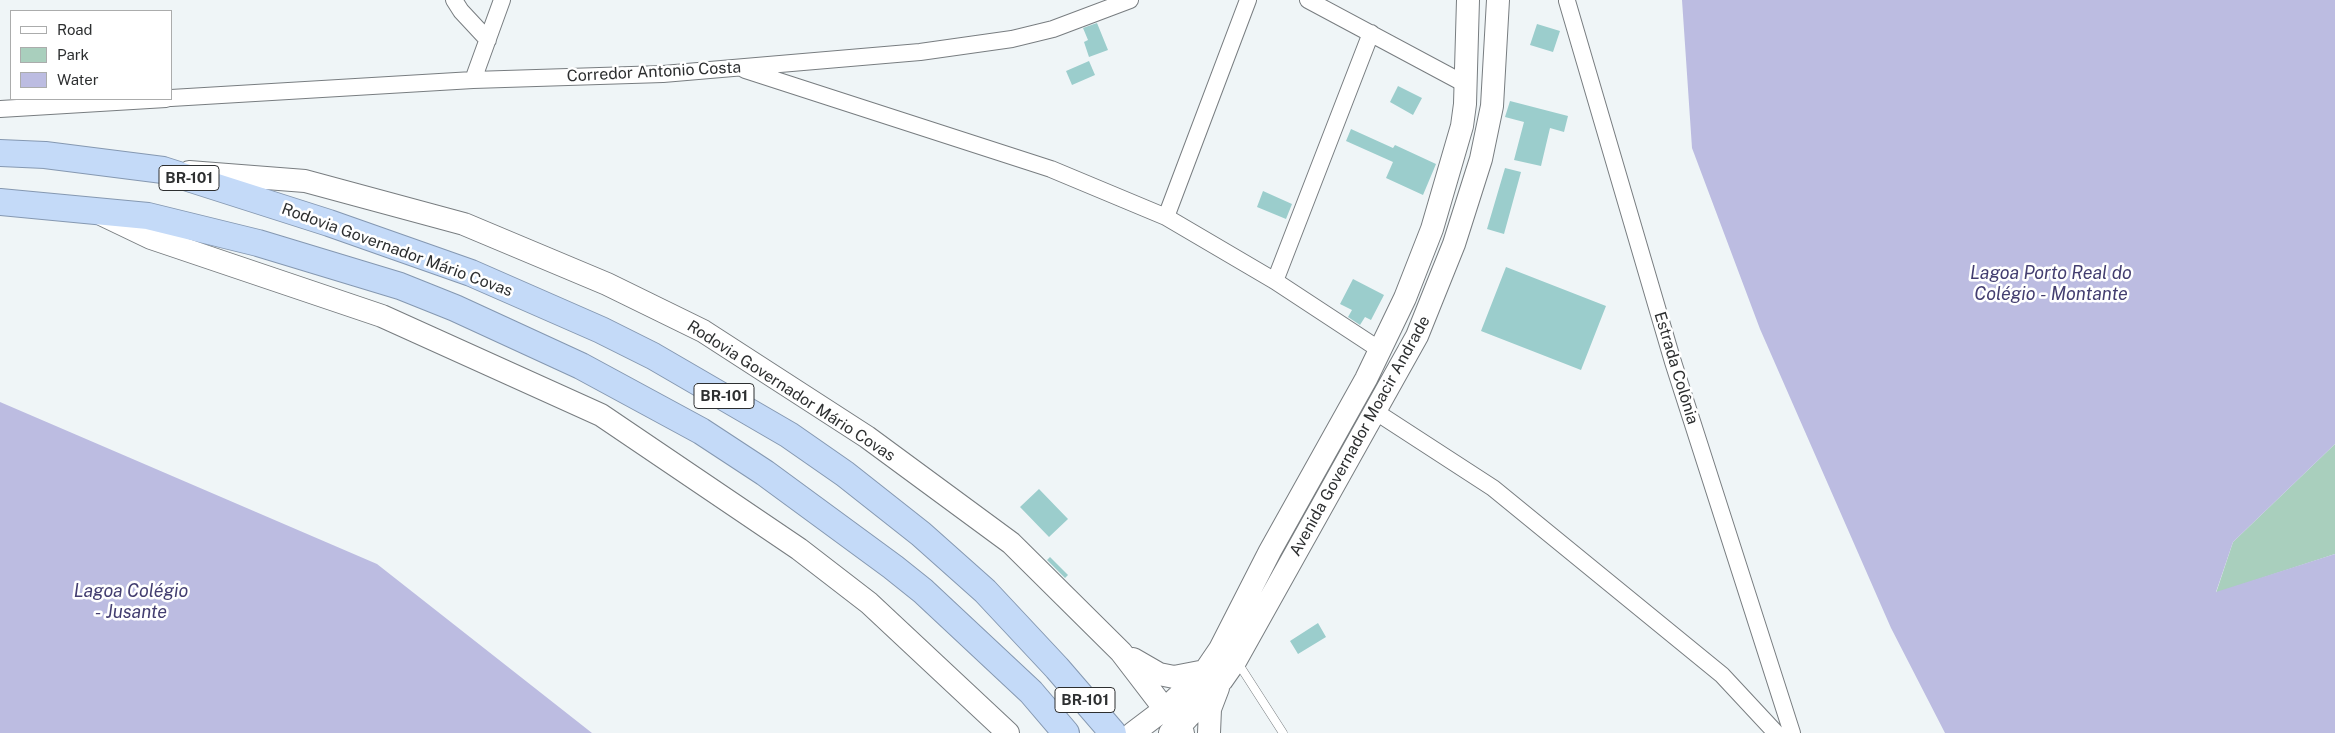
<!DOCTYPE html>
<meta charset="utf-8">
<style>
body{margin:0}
#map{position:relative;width:2335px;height:733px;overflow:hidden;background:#eff5f7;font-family:"Public Sans",sans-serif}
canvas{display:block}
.legend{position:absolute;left:10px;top:10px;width:162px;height:90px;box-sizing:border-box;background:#fff;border:1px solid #abacac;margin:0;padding:6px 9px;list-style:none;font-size:15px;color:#2d2f30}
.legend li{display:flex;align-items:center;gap:10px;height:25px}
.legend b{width:25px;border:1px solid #abacac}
</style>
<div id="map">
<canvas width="2335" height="733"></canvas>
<ul class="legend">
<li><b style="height:6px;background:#fff"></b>Road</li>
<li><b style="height:14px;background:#a9cfbd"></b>Park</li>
<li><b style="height:14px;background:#bcbce1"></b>Water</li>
</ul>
</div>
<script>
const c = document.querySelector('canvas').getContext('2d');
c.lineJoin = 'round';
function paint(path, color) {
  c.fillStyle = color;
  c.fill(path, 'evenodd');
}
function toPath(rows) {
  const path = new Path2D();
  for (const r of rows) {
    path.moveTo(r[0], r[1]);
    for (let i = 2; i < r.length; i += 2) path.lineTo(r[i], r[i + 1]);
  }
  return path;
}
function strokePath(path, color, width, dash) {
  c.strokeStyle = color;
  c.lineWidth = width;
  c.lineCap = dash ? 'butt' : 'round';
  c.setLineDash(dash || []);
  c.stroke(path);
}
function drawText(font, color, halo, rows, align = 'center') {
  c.font = font + ' "Public Sans",sans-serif';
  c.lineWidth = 5;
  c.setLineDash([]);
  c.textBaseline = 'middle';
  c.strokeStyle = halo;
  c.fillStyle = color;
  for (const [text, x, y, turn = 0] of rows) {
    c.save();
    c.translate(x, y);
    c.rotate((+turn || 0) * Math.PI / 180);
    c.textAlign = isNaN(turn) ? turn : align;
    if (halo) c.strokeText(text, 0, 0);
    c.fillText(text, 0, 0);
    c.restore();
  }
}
paint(toPath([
 [2335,444,2335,554,2216,593,2233,542]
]), '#a9cfbd');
paint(toPath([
 [1682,0,2335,0,2335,444,2233,542,2216,592,2335,554,2335,733,1945,733,1891,628,1760,329,1692,148],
 [0,402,377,564,592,733,0,733]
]), '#bcbce1');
paint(toPath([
 [1097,23,1108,50,1089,57,1084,42,1088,40,1083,28],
 [1537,24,1560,31,1553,52,1530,45],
 [1089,61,1095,75,1072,85,1066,71],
 [1398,86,1422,98,1413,115,1390,102],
 [1510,101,1568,116,1564,132,1550,128,1541,166,1514,160,1524,122,1505,117],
 [1351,129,1393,148,1395,145,1436,164,1423,195,1386,178,1393,162,1346,141],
 [1505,168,1521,172,1504,234,1487,229],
 [1263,191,1292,204,1286,219,1257,207],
 [1506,267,1606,306,1581,370,1481,331],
 [1353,279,1384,295,1371,320,1365,317,1360,325,1348,317,1352,310,1340,304],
 [1039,489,1068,519,1049,537,1020,507],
 [1050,557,1068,575,1065,578,1047,560],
 [1318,623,1326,637,1298,654,1290,641]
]), '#9bcdcc');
const service = toPath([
 [1238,663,1283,733]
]);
const minor = toPath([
 [454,0,461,11,488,40],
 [1308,0,1465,84],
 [1567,1,1673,362,1792,733],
 [745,70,1051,169,1166,217,1275,281,1380,350],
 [473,80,502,0],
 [171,98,473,80,663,74,920,52,1012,39,1053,29,1130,0],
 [0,109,166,99],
 [1166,217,1248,0],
 [1275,281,1371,33],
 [1376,412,1493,488,1722,675,1776,733]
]);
const secondary = toPath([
 [189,172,305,181,464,224,607,284,703,331,867,437,1011,543,1121,652,1183,733],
 [103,215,151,238,382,316,601,415,799,549,869,603,1008,733],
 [1133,659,1159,674,1174,677,1205,671],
 [1133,733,1166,708,1205,671,1220,649,1270,551,1366,379,1405,298,1432,229,1462,126,1465,104,1468,0],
 [1170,733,1179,727,1222,680,1236,660,1417,336,1454,244,1481,159,1492,106,1498,0],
 [1209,733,1210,709,1218,688]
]);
const trunk = toPath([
 [0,153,45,155,163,170,329,223,471,273,601,330,653,356,789,435,845,474,921,534,985,591,1057,668,1113,733],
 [0,202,148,216,258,243,400,286,455,308,581,366,701,431,765,473,893,567,923,591,1031,692,1066,733]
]);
strokePath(service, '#787d80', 9);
strokePath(minor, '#787d80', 18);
strokePath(secondary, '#787d80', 24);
strokePath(trunk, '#8598b1', 28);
strokePath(service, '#fff', 8);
strokePath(minor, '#fff', 16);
strokePath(secondary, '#fff', 22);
strokePath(trunk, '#c4daf8', 26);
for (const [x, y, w] of [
 [189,178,60],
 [724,396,60],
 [1085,700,60]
]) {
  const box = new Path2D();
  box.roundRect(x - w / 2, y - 12.5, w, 25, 4);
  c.fillStyle = '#fff';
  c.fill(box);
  strokePath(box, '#2d2f30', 1);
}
drawText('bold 15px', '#2d2f30', null, [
 ["BR-101",189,178],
 ["BR-101",724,396],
 ["BR-101",1085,700]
]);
drawText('16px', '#2d2f30', '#fff', [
 ["Corredor Antonio Costa",654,72,-3],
 ["Rodovia Governador Mário Covas",397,250,20],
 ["Estrada Colônia",1676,368,73],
 ["Rodovia Governador Mário Covas",791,391,33],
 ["Avenida Governador Moacir Andrade",1360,436,-61]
]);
drawText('italic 18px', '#433e70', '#fff', [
 ["Lagoa Porto Real do",2051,273],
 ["Colégio - Montante",2051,294],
 ["Lagoa Colégio",131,591],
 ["- Jusante",131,612]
]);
</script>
